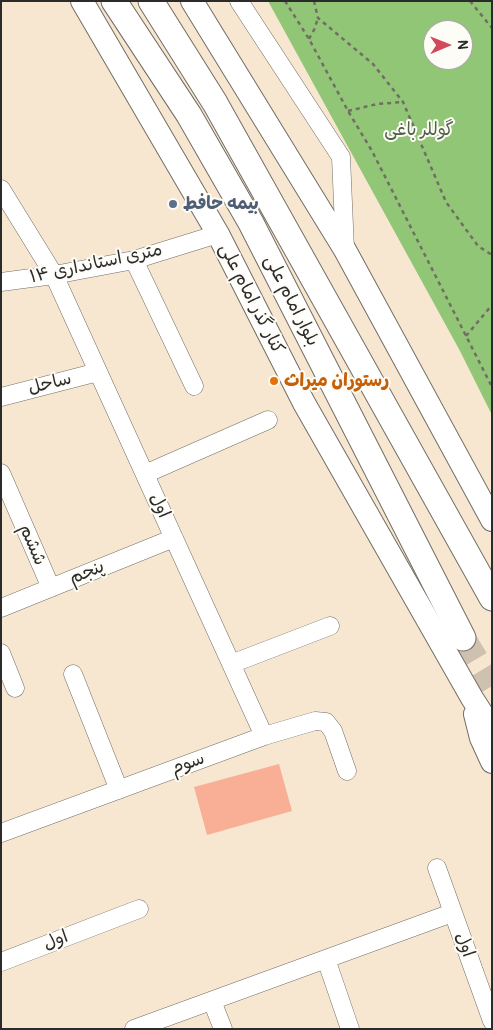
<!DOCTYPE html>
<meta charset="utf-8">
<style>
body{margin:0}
#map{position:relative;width:493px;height:1030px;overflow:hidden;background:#f7e7d0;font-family:Pangolin,sans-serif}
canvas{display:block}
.frame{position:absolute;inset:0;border:2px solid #2b2b2b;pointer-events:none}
.north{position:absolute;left:423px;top:20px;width:50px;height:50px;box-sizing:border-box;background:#fdfcf7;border:1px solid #a9a8a5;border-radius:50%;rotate:89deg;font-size:14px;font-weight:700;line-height:20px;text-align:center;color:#2b2b2b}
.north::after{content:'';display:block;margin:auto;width:18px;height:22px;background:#d1495b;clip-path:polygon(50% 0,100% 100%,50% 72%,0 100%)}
</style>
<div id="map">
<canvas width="493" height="1030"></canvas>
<div class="frame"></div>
<div class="north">N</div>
</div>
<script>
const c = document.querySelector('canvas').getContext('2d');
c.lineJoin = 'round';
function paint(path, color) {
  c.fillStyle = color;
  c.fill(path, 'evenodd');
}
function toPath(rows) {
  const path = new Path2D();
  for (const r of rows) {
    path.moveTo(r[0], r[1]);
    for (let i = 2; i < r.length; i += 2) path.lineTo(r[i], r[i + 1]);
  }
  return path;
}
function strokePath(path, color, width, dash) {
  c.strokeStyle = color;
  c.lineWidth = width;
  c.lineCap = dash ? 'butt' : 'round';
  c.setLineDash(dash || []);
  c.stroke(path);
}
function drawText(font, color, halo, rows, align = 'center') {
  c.font = font + ' Pangolin,"Playpen Sans Arabic",sans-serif';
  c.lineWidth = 4;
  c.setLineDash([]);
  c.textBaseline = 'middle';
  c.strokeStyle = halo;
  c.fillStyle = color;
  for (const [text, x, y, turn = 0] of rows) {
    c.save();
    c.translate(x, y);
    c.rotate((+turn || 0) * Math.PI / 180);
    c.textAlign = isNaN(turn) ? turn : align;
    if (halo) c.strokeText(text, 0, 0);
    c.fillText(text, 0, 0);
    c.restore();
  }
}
paint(toPath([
 [268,1,492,1,492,415,460,351],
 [433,30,463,30,463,60,433,60]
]), '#92c677');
paint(toPath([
 [279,764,292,811,207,835,194,787]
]), '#f9ae96');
strokePath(toPath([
 [463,638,492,686]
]), '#cec1af', 25, [25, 12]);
const minor = toPath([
 [239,1,341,157,345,250],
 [1,189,54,275,264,736],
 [134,260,194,386],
 [1,282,54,275,134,260,218,234],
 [1,397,98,372],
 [1,473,51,588],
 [145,474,268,420],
 [1,608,174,538],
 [1,653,15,688],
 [231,664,330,626],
 [73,674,119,790],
 [1,833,264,736,315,721,326,722,333,731,347,771],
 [437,868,492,1021],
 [326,959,350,1029],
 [1,962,139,909],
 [212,1001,223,1029],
 [134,1029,452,913]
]);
const major = toPath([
 [82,1,218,234,304,403,472,698,492,729],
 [192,1,345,250,492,520],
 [475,714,481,738,492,762]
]);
const highway = toPath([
 [114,1,189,115,251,223,463,638],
 [151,1,215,103,492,598]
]);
strokePath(minor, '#726d65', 19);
strokePath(major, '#726d65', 24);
strokePath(highway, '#726d65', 27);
strokePath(toPath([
 [285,1,309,39,348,111,372,151,492,387],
 [314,1,318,18,373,64,403,102,446,202,478,246,492,255],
 [470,1,492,28],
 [309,39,314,30,318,18],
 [348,111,377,104,403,102],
 [466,336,492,305]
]), '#726d65', 2.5, [4, 4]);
strokePath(minor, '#fff', 18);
strokePath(major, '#fff', 22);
strokePath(highway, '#fff', 25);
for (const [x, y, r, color] of [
 [173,204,5,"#5c6f8a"],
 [274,381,5,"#e8710a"]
]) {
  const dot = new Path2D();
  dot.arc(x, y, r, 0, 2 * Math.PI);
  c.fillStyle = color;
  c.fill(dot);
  strokePath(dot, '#fdfcf7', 2);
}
drawText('18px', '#4f6146', '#fdfcf7', [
 ["گوللر باغی",419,130]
]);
drawText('bold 18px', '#4e5e75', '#fdfcf7', [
 ["بیمه حافط",183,204]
], 'left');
drawText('18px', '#2b2b2b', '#fdfcf7', [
 ["۱۴ متری استانداری",96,264,-12],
 ["کنار گذر امام علی",251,299,63],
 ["بلوار امام علی",291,301,63],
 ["ساحل",50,384,-14],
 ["اول",159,506,66],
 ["ششم",32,545,67],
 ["پنجم",87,573,-22],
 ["سوم",188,764,-20],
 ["اول",56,941,-21],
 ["اول",464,945,70]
]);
drawText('bold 18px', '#c56008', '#fdfcf7', [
 ["رستوران میراث",284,381]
], 'left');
</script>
